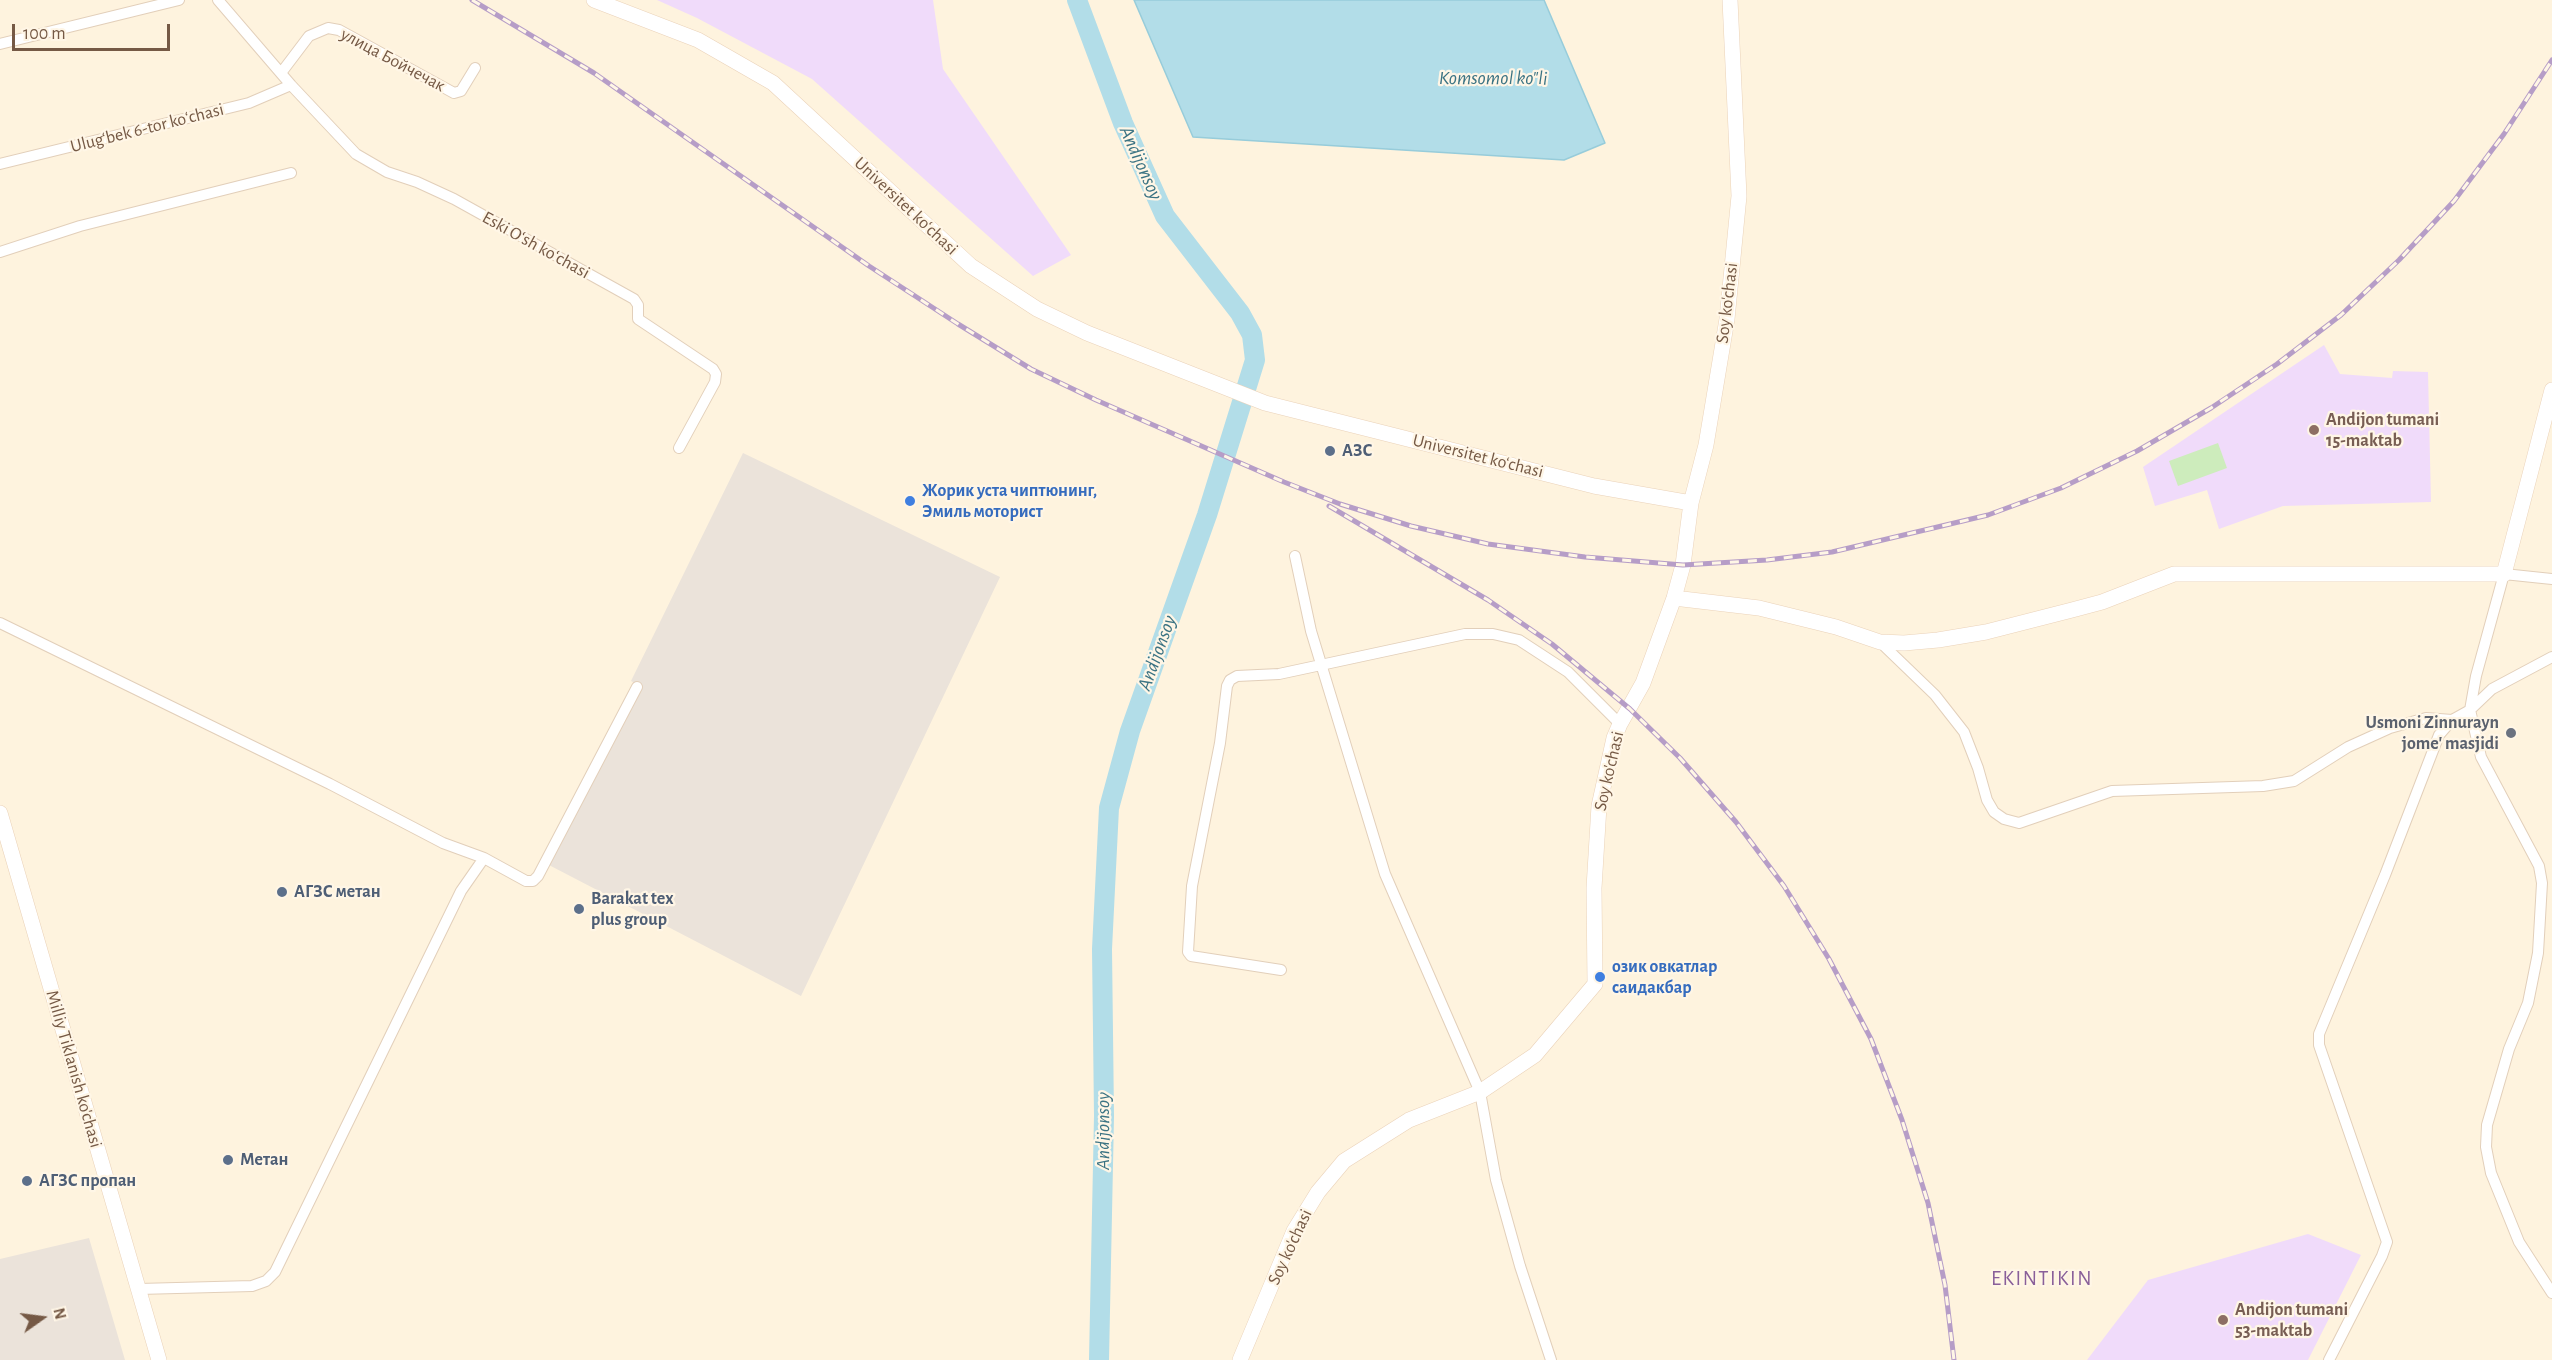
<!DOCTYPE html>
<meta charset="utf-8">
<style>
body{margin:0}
#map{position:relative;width:2552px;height:1360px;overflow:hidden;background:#fef3de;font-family:"Alegreya Sans",sans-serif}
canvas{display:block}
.north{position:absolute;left:12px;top:1288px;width:60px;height:60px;-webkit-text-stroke:4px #fff6e6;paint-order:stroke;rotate:76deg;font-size:16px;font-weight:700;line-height:24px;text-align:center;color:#755945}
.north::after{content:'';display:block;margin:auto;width:21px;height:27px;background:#755945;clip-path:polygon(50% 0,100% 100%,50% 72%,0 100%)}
.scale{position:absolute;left:12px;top:24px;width:158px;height:27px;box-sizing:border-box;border:3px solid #755945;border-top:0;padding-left:8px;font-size:18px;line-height:21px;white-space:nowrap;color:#755945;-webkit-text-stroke:4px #fff6e6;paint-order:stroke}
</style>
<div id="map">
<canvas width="2552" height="1360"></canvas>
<div class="north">N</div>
<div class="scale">100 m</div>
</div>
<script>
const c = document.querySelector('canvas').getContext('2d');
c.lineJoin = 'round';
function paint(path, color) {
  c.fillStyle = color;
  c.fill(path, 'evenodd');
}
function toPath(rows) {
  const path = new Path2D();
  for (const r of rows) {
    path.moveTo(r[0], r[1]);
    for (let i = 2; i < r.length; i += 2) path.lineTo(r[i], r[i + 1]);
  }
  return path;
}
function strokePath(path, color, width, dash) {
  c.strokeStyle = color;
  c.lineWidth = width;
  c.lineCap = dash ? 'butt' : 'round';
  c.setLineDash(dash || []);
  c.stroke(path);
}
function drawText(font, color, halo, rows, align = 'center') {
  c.font = font + ' "Alegreya Sans",sans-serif';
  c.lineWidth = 4.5;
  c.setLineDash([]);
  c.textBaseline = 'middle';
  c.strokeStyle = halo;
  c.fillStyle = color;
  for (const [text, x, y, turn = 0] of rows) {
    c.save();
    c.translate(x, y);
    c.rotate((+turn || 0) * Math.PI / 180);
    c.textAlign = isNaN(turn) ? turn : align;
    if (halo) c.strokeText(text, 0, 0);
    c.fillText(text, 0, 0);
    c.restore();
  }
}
paint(toPath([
 [743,453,1000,577,801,996,547,864,639,685,631,681],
 [89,1238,125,1360,0,1360,0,1259]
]), '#ebe3da');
paint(toPath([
 [657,0,933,0,943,69,1071,255,1033,276,812,79,697,18],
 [2324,345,2340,374,2392,378,2393,371,2428,372,2431,502,2283,506,2219,529,2207,490,2155,506,2143,467],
 [2308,1234,2361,1255,2308,1360,2087,1360,2148,1280]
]), '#f0dbfa');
paint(toPath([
 [2218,443,2227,468,2178,486,2169,461]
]), '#cdecbc');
const water = toPath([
 [1134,0,1544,0,1605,143,1564,160,1193,137,1134,0]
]);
paint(water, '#b2dde8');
strokePath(water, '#97ccda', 1.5);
strokePath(toPath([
 [1077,0,1123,123,1165,216,1240,313,1252,335,1255,360,1207,515,1130,731,1109,808,1102,949,1104,1116,1099,1360]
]), '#b2dde8', 20);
const street = toPath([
 [218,0,291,85,356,154,387,172,417,182,454,199,634,299,638,305,638,319,713,369,716,374,715,382,679,448],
 [0,44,179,0],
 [281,73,309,36,328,28,339,30,454,93,461,91,475,68],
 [0,164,249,103,291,85],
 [0,252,80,226,291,173],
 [1295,556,1311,631,1385,874,1480,1092,1496,1180,1520,1266,1551,1360],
 [2552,579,2504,574,2476,676,2470,710,2481,757,2539,866,2542,883,2538,953,2528,1003,2509,1049,2487,1125,2486,1147,2491,1173,2519,1242,2552,1293],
 [0,623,330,784,443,843,484,858,526,881,533,881,538,876,637,687],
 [1880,642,1935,695,1964,732,1978,768,1987,800,1994,812,2004,819,2019,823,2112,791,2263,786,2294,781,2348,747,2390,728,2426,718,2452,720],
 [1281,970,1191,956,1188,952,1192,886,1220,743,1227,686,1230,680,1237,676,1279,674,1465,634,1493,634,1519,640,1568,672,1620,724],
 [139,1289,252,1286,266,1281,275,1272,461,891,484,858],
 [2329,1360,2382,1256,2387,1242,2319,1045,2319,1034,2385,875,2439,735,2452,720,2470,710,2492,689,2552,657]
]);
const secondary = toPath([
 [594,0,698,40,773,83,971,266,1037,309,1087,333,1265,403,1594,486,1691,503],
 [1674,598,1759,608,1836,627,1880,642,1904,643,1938,640,1986,632,2072,610,2102,602,2174,574,2504,574,2552,390],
 [0,813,159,1360],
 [1240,1360,1294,1231,1318,1192,1344,1161,1409,1120,1480,1092,1535,1055,1595,984,1594,888,1599,806,1614,738,1620,724,1643,683,1674,598,1683,565,1691,503,1706,445,1727,319,1739,196,1730,0]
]);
strokePath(street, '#e2cfba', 12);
strokePath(secondary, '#ead2b9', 16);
strokePath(street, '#fff', 10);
strokePath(secondary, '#fff', 15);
const rail = toPath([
 [472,0,594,73,869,266,958,324,1031,369,1096,400,1284,482,1340,504,1411,526,1488,544,1585,557,1683,565,1767,560,1832,552,1988,515,2061,488,2137,451,2211,408,2277,364,2341,315,2399,260,2454,201,2504,134,2552,60],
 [1329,506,1488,600,1552,644,1630,709,1680,758,1736,822,1784,886,1829,959,1871,1039,1902,1120,1928,1203,1945,1285,1954,1360]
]);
strokePath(rail, '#b69dc7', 5);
strokePath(rail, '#fff6e6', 3, [9]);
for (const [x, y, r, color] of [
 [2314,430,6,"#8d6e63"],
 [1330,451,6,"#5c6f8a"],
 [910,501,6,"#3f7fe0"],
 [2511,733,6,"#6b7280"],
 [282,892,6,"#5c6f8a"],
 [579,909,6,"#5c6f8a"],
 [1600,977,6,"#3f7fe0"],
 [228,1160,6,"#5c6f8a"],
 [27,1181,6,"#5c6f8a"],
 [2223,1320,6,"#8d6e63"]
]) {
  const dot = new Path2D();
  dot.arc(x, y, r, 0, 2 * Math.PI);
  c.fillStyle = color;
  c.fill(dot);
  strokePath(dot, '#fff6e6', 2);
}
drawText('18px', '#755945', '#fff6e6', [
 ["улица Бойчечак",393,60,28],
 ["Ulug‘bek 6-tor koʻchasi",147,128,-14],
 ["Universitet kо‘chasi",906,206,43],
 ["Eski Oʻsh koʻchasi",536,245,29],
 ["Soy ko'chasi",1727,303,-83],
 ["Universitet kо‘chasi",1478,456,14],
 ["Soy ko'chasi",1609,771,-77],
 ["Milliy Tiklanish ko'chasi",74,1069,74],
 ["Soy ko'chasi",1290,1247,-65]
]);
drawText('bold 18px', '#785e54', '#fff6e6', [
 ["Andijon tumani",2326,420],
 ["15-maktab",2326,441],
 ["Andijon tumani",2235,1310],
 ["53-maktab",2235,1331]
], 'left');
drawText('bold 18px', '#4e5e75', '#fff6e6', [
 ["АЗС",1342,451],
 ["АГЗС метан",294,892],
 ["Barakat tex",591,899],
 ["plus group",591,920],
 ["Метан",240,1160],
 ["АГЗС пропан",39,1181]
], 'left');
drawText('bold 18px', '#366cbe', '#fff6e6', [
 ["Жорик уста чиптюнинг,",922,491],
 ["Эмиль моторист",922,512],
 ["озик овкатлар",1612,967],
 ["саидакбар",1612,988]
], 'left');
drawText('bold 18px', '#5b616d', '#fff6e6', [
 ["Usmoni Zinnurayn",2499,723],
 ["jome' masjidi",2499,744]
], 'right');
drawText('italic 20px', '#3b7383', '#fff6e6', [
 ["Komsomol ko\"li",1493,78],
 ["Andijonsoy",1141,163,66],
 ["Andijonsoy",1157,653,-70],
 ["Andijonsoy",1103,1131,-90]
]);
c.letterSpacing = '1.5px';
drawText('21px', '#895f99', '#fff6e6', [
 ["EKINTIKIN",2042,1279]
]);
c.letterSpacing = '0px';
</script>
